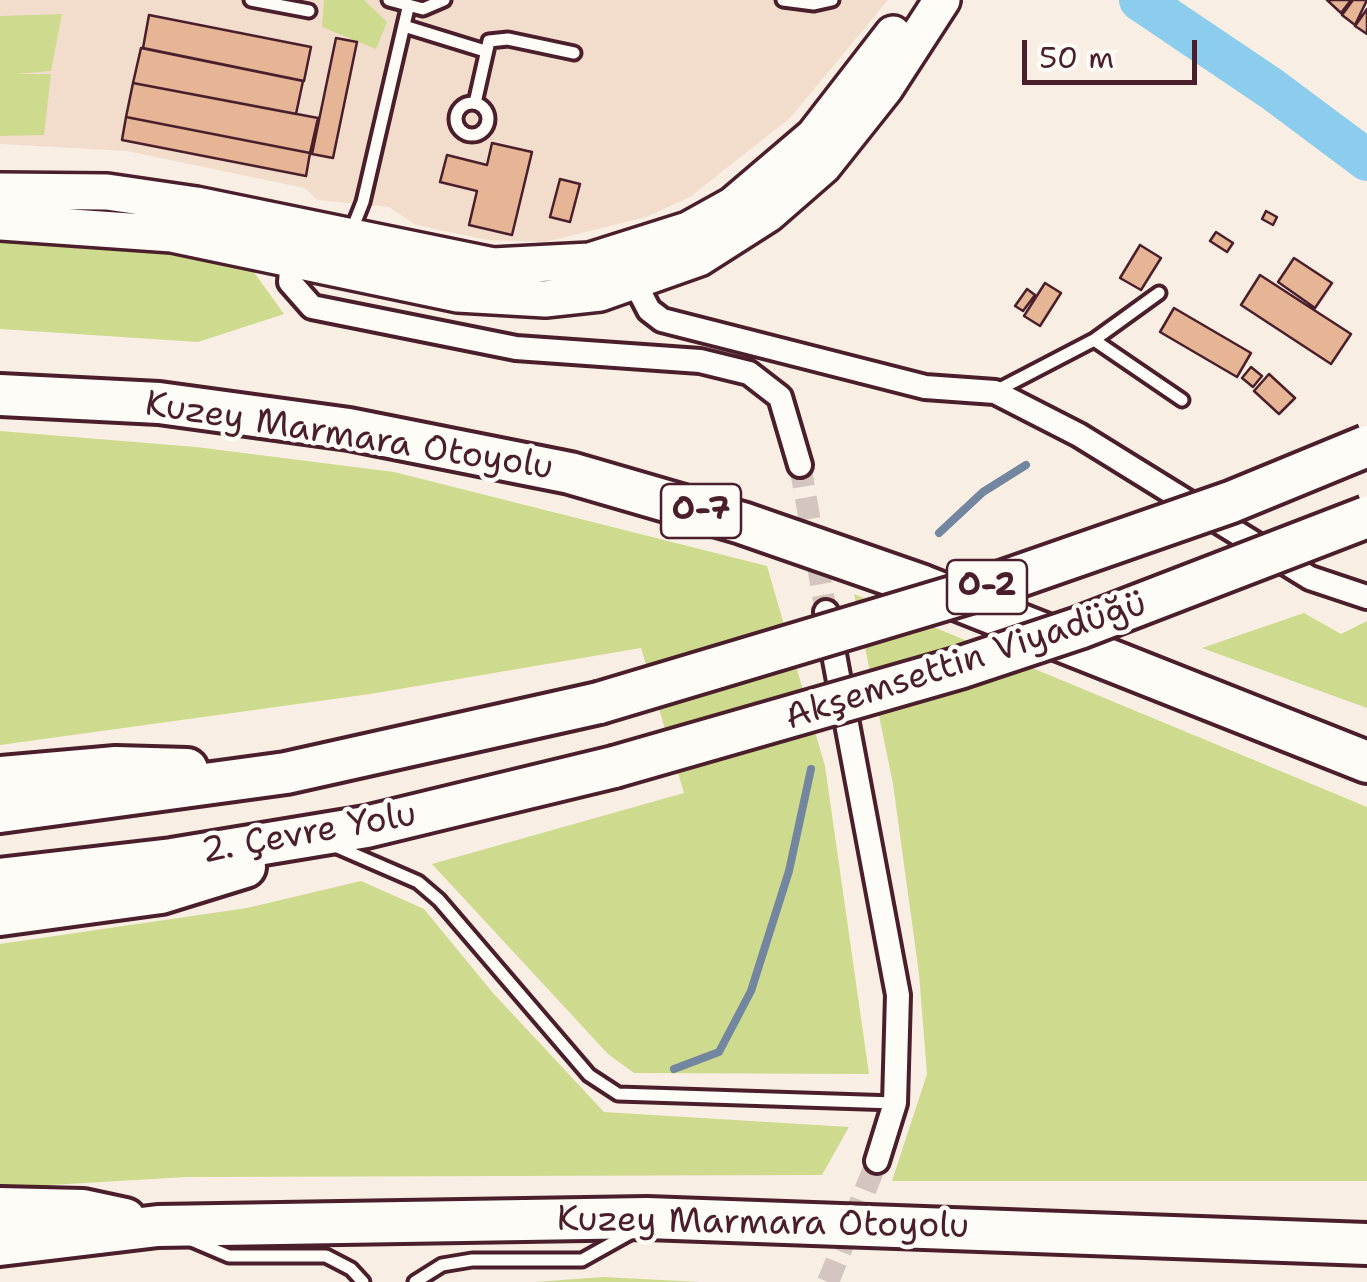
<!DOCTYPE html>
<meta charset="utf-8">
<style>
body{margin:0}
#map{position:relative;width:1367px;height:1282px;overflow:hidden;background:#f8eee4;font-family:"Shantell Sans",sans-serif}
canvas{display:block}
.scale{position:absolute;left:1022px;top:40px;width:175px;height:45px;box-sizing:border-box;border:5px solid #4a1f2b;border-top:0;padding-left:12px;font-size:30px;line-height:35px;white-space:nowrap;color:#4a1f2b;-webkit-text-stroke:8px #fdfcf7;paint-order:stroke}
</style>
<div id="map">
<canvas width="1367" height="1282"></canvas>
<div class="scale">50 m</div>
</div>
<script>
const c = document.querySelector('canvas').getContext('2d');
c.lineJoin = 'round';
function paint(path, color) {
  c.fillStyle = color;
  c.fill(path, 'evenodd');
}
function toPath(rows) {
  const path = new Path2D();
  for (const r of rows) {
    if (r.length === 3) {
      path.moveTo(r[0] + r[2], r[1]);
      path.arc(r[0], r[1], r[2], 0, 2 * Math.PI);
      continue;
    }
    path.moveTo(r[0], r[1]);
    for (let i = 2; i < r.length; i += 2) path.lineTo(r[i], r[i + 1]);
  }
  return path;
}
function strokePath(path, color, width, dash) {
  c.strokeStyle = color;
  c.lineWidth = width;
  c.lineCap = dash ? 'butt' : 'round';
  c.setLineDash(dash || []);
  c.stroke(path);
}
function drawText(font, color, halo, rows, align = 'center') {
  c.font = font + ' "Shantell Sans",sans-serif';
  c.lineWidth = 9;
  c.setLineDash([]);
  c.textBaseline = 'middle';
  c.strokeStyle = halo;
  c.fillStyle = color;
  for (const [text, x, y, turn = 0] of rows) {
    c.save();
    c.translate(x, y);
    c.rotate((+turn || 0) * Math.PI / 180);
    c.textAlign = isNaN(turn) ? turn : align;
    if (halo) c.strokeText(text, 0, 0);
    c.fillText(text, 0, 0);
    c.restore();
  }
}
paint(toPath([
 [0,0,888,0,790,118,690,197,646,217,545,242,488,240,416,225,389,207,318,200,304,188,127,151,0,144]
]), '#f2ddcd');
paint(toPath([
 [324,0,364,0,387,22,376,49,322,27],
 [62,14,51,71,16,74,51,74,44,135,0,136,0,16],
 [0,241,83,244,248,264,284,314,198,342,0,329],
 [0,431,196,447,394,472,767,566,825,766,869,1074,634,1073,608,1054,432,864,684,793,641,648,370,694,0,745],
 [854,594,1367,807,1367,1181,892,1181,927,1074,919,974,893,784],
 [1304,613,1341,634,1367,621,1367,708,1202,648],
 [361,881,424,909,493,993,604,1112,849,1127,822,1175,186,1177,0,1188,0,944,247,908],
 [603,1277,700,1282,535,1282]
]), '#ceda8d');
strokePath(toPath([
 [939,533,983,492,1026,465],
 [674,1069,719,1052,751,991,789,871,811,769]
]), '#72879f', 8);
strokePath(toPath([
 [1140,0,1272,89,1367,160]
]), '#8ccded', 42);
const building = toPath([
 [1327,0,1351,0,1341,13,1327,0],
 [1353,0,1367,0,1355,25,1342,15,1353,0],
 [1367,9,1367,34,1355,26,1367,9],
 [149,15,311,47,304,81,143,48,149,15],
 [336,38,357,42,333,158,312,154,336,38],
 [141,48,303,81,296,114,133,83,141,48],
 [133,83,318,118,310,153,126,117,133,83],
 [126,117,310,153,306,176,122,140,126,117],
 [492,143,532,152,512,235,469,225,477,191,440,182,447,155,487,165,492,143],
 [560,179,580,184,570,222,550,217,560,179],
 [1266,211,1277,217,1273,225,1262,219,1266,211],
 [1216,232,1233,243,1227,252,1210,241,1216,232],
 [1140,245,1161,258,1141,290,1120,278,1140,245],
 [1294,258,1332,283,1315,308,1278,282,1294,258],
 [1260,275,1351,334,1331,364,1241,305,1260,275],
 [1045,283,1061,293,1040,326,1024,316,1045,283],
 [1027,289,1035,295,1023,311,1015,306,1027,289],
 [1174,308,1251,353,1237,377,1160,332,1174,308],
 [1251,367,1262,376,1253,387,1242,378,1251,367],
 [1269,374,1295,398,1279,414,1254,391,1269,374]
]);
paint(building, '#e5b596');
strokePath(building, '#4a1f2b', 2.5);
strokePath(toPath([
 [800,465,826,612],
 [828,1282,877,1161]
]), '#d5c5bf', 22, [22, 11]);
const lane = toPath([
 [251,0,309,11],
 [389,0,423,9,444,0],
 [783,0,814,4,832,0],
 [404,26,485,51],
 [475,103,489,41,508,39,574,53],
 [472,119,16],
 [351,232,363,202,408,8],
 [1094,340,1182,400],
 [996,391,1094,340,1159,293],
 [335,846,418,882,439,900,589,1075,618,1094,895,1103],
 [189,1239,229,1256,326,1256,351,1269,363,1282],
 [415,1282,442,1265,472,1260,582,1260,632,1232]
]);
const street = toPath([
 [292,259,290,282,312,307,516,348,700,361,749,373,780,397,800,465],
 [635,283,649,310,662,320,925,387,995,392,1079,435,1310,578,1367,597],
 [826,612,898,995,895,1103,877,1161]
]);
const primary = toPath([
 [0,191,107,192,196,205,493,266,590,261,688,230,733,205,814,136,893,34],
 [0,222,172,234,458,294,545,299,600,293,699,258,768,214,823,166,885,88,942,0]
]);
const highway = toPath([
 [0,395,159,403,349,429,570,473,742,523,923,586,1367,762],
 [0,777,116,767,187,769],
 [0,812,286,773,599,703],
 [0,879,172,859,366,827,614,767],
 [0,915,161,893,245,867],
 [0,1208,83,1210,125,1219],
 [0,1245,158,1226,647,1218,1367,1244]
]);
strokePath(lane, '#4a1f2b', 19);
strokePath(street, '#4a1f2b', 30);
strokePath(primary, '#4a1f2b', 42);
strokePath(highway, '#4a1f2b', 48);
strokePath(lane, '#fdfcf7', 11);
strokePath(street, '#fdfcf7', 22);
strokePath(primary, '#fdfcf7', 35);
strokePath(highway, '#fdfcf7', 40);
const highwayBridge = toPath([
 [599,703,993,585,1231,502,1367,446],
 [614,767,959,668,1079,628,1367,517]
]);
strokePath(highwayBridge, '#4a1f2b', 48, []);
strokePath(highwayBridge, '#fdfcf7', 40);
for (const [x, y, w] of [
 [701,511,80],
 [987,587,80]
]) {
  const box = new Path2D();
  box.roundRect(x - w / 2, y - 27, w, 54, 8);
  c.fillStyle = '#fdfcf7';
  c.fill(box);
  strokePath(box, '#4a1f2b', 2.5);
}
drawText('bold 32px', '#4a1f2b', null, [
 ["O-7",701,511],
 ["O-2",987,587]
]);
drawText('35px', '#4a1f2b', '#fdfcf7', [
 ["Kuzey Marmara Otoyolu",349,437,9],
 ["Akşemsettin Viyadüğü",966,662,-18],
 ["2. Çevre Yolu",309,834,-10],
 ["Kuzey Marmara Otoyolu",763,1224,1]
]);
</script>
